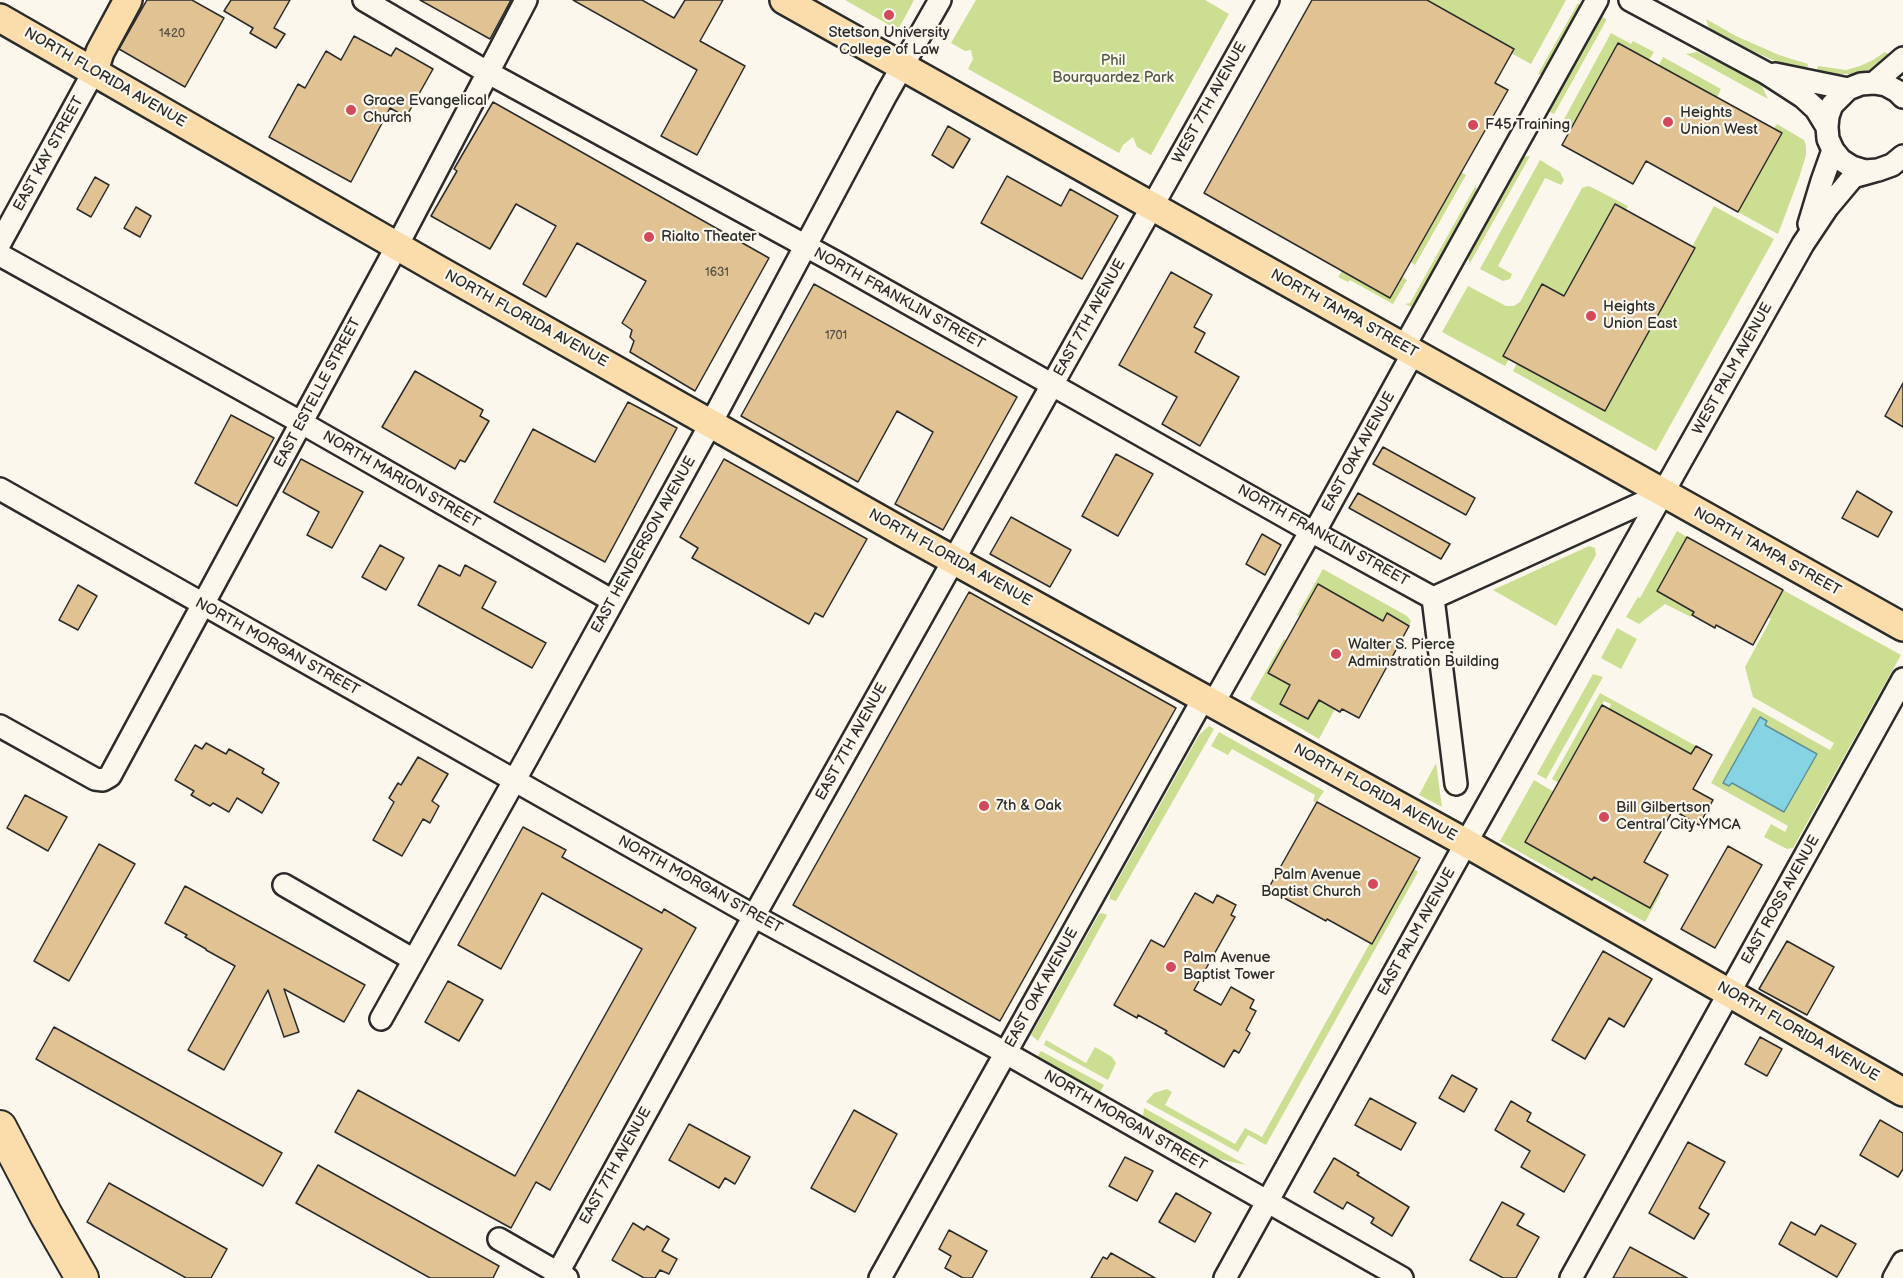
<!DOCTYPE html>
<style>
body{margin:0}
canvas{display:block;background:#fbf7ec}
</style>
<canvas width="1903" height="1278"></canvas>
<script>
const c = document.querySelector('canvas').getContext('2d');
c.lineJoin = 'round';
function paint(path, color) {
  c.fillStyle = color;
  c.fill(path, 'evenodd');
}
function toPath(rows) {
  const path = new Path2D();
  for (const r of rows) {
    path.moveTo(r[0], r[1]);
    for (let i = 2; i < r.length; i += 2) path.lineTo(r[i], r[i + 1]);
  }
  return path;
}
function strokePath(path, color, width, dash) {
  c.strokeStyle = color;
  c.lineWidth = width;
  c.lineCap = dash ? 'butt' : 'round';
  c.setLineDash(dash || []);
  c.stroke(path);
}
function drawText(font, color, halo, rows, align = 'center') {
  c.font = font + ' "Balsamiq Sans",sans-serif';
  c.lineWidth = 4.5;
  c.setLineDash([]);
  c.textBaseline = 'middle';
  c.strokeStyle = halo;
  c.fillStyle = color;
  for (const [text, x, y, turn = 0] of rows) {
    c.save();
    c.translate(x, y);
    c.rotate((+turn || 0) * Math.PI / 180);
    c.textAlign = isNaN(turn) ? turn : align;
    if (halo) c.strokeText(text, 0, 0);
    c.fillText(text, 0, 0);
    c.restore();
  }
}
paint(toPath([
 [845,0,914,0,898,30],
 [976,0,1205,0,1229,14,1151,155,1137,147,1133,137,1123,145,1119,153,968,69,973,59,971,50,965,51,951,43],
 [1427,0,1566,0,1531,64,1511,53,1514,48],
 [1578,3,1582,9,1546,72,1542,75,1538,74],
 [1601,16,1606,19,1606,21,1554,114,1548,111],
 [1706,19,1736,36,1779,55,1808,64,1807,69,1777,62,1751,50,1709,28],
 [1611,33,1631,44,1633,41,1654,52,1649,60,1618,43,1571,128,1562,123],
 [1697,52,1760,82,1768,99,1686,54],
 [1885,52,1892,56,1878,68,1868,71,1852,74,1834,74,1817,71,1818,66,1846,70,1860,66,1873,60],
 [1663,57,1721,89,1717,97,1659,65],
 [1777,124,1804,140,1806,146,1806,155,1799,178,1778,234,1738,212,1781,133,1774,129],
 [1530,156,1470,263,1467,256,1522,157],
 [1540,160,1560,172,1564,180,1561,185,1545,178,1498,266,1512,274,1510,279,1503,281,1480,269],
 [1461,172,1466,175,1415,265,1411,262],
 [1476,185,1477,196,1414,308,1405,304,1410,303],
 [1589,186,1628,206,1626,210,1615,205,1564,296,1542,285,1503,355,1509,359,1505,366,1442,332,1468,286,1506,306,1514,306,1520,302,1582,188],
 [1714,206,1774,239,1656,451,1513,371,1517,363,1605,411,1695,248,1692,247],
 [1342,271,1390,298,1402,277,1407,280,1393,304,1350,280,1348,282,1338,277],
 [1677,531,1687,537,1694,612,1691,617,1665,604,1639,624,1626,617,1638,597,1640,598],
 [1589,546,1595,548,1596,555,1556,626,1493,590],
 [1323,569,1407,616,1411,621,1409,626,1387,614,1383,621,1318,585,1300,616,1297,615],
 [1783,590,1901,655,1793,848,1787,849,1764,837,1771,824,1785,832,1788,826,1711,783,1753,707,1830,750,1834,743,1753,697,1745,667,1771,619,1768,617],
 [1817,754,1784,812,1732,783],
 [1617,628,1637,639,1621,669,1601,658],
 [1284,639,1286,641,1269,673,1290,685,1280,704,1308,719,1319,700,1335,709,1319,739,1250,699],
 [1593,674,1603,677,1546,779,1537,774],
 [1600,693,1696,746,1691,754,1609,709,1611,704,1604,701,1559,783,1552,779],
 [1209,726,1214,729,1116,901,1110,899,1110,894,1199,735],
 [1219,732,1324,791,1316,803,1313,801,1315,795,1232,749,1228,755,1211,746],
 [1436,763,1442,807,1419,795],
 [1534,780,1554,792,1525,843,1592,880,1596,873,1650,907,1659,892,1661,893,1645,922,1500,841],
 [1414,869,1418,872,1266,1145,1248,1135,1238,1152,1146,1102,1154,1093,1167,1089,1172,1092,1165,1105,1235,1144,1245,1128,1262,1137,1370,943,1372,944],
 [1102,913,1107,915,1038,1041,1031,1035,1099,914],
 [1046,1040,1086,1063,1095,1047,1112,1057,1116,1063,1108,1080,1044,1045],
 [1041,1051,1104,1085,1100,1092,1037,1057],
 [1144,1108,1246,1165,1219,1159,1143,1117]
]), '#cbde92');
const water = toPath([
 [1760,717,1767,721,1765,725,1817,754,1784,812,1732,783,1729,786,1723,783,1760,717]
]);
paint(water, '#85d3e3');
strokePath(water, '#619099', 1.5);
const building = toPath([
 [147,0,192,0,224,18,185,87,119,49,147,0],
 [231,0,290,0,274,28,285,34,276,48,250,33,253,28,224,11,231,0],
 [420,0,511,0,490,39,420,0],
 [573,0,642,0,674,18,685,0,723,0,700,41,745,66,697,155,661,136,697,70,573,0],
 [1312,0,1427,0,1514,49,1495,83,1508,90,1390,298,1204,193,1312,0],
 [354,36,391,56,396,48,433,69,406,117,390,108,351,182,269,137,298,84,305,88,326,51,341,60,354,36],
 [1618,43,1782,133,1738,212,1646,161,1633,184,1562,145,1618,43],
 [493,102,769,258,695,391,630,352,634,341,630,337,632,330,622,323,646,281,577,243,546,297,523,284,556,226,516,204,490,249,431,216,457,171,454,169,493,102],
 [948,126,970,139,953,168,932,155,948,126],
 [1007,176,1061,206,1070,189,1118,216,1082,279,981,223,1007,176],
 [95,177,109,185,91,217,77,209,95,177],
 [1615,204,1695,248,1605,411,1503,356,1542,284,1564,296,1615,204],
 [136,207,151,216,140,237,124,228,136,207],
 [1171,272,1212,295,1194,327,1205,333,1195,352,1239,377,1200,446,1162,424,1177,397,1119,365,1171,272],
 [814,284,1017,397,943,530,895,504,933,432,916,422,897,411,858,482,741,416,814,284],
 [415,371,483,410,480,416,489,421,465,462,460,460,455,469,382,427,415,371],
 [1903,383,1903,427,1885,416,1903,383],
 [628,402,677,428,605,562,494,502,533,429,595,462,628,402],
 [231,415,274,438,237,506,195,483,231,415],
 [1383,447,1475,498,1466,515,1373,464,1383,447],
 [1116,454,1153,474,1118,536,1082,516,1116,454],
 [301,459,363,492,332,548,307,535,319,512,283,492,301,459],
 [724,459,867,539,823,617,815,613,809,624,692,558,698,548,680,537,724,459],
 [1857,491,1892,512,1878,537,1842,518,1857,491],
 [1358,493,1450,544,1441,559,1349,508,1358,493],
 [1011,517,1071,550,1050,587,990,554,1011,517],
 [1262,534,1281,545,1265,575,1246,564,1262,534],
 [1687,537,1783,590,1753,645,1716,625,1715,628,1692,615,1694,612,1657,591,1687,537],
 [380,545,404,558,386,590,362,577,380,545],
 [439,565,460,576,465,565,496,582,482,608,546,643,532,668,418,605,439,565],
 [1318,584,1383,621,1387,613,1409,626,1359,718,1342,709,1340,712,1319,700,1308,719,1280,704,1290,685,1268,673,1318,584],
 [78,585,97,596,78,630,59,620,78,585],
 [969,592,1176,708,1000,1021,793,905,969,592],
 [1602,705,1691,754,1696,746,1712,755,1693,789,1713,800,1699,825,1673,810,1644,862,1668,875,1650,908,1594,877,1592,880,1525,842,1602,705],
 [206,743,226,754,229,749,264,769,262,773,279,783,262,813,237,798,229,812,213,803,210,806,191,795,194,791,175,780,195,745,202,749,206,743],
 [418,757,448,774,432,801,439,806,430,823,423,819,402,856,373,840,394,802,389,798,398,783,401,785,418,757],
 [25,795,67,817,48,851,7,828,25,795],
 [1317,802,1420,858,1372,944,1327,919,1326,921,1268,889,1317,802],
 [523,827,566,850,562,857,662,913,664,909,696,928,550,1190,536,1182,511,1228,335,1132,358,1090,515,1176,642,949,542,893,501,969,458,945,523,827],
 [99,844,135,864,69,981,34,961,99,844],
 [1728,846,1762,865,1715,948,1681,929,1728,846],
 [185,886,365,985,344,1022,284,989,299,1032,284,1037,268,990,224,1070,188,1050,235,966,206,950,206,949,185,937,187,935,165,923,185,886],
 [1195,893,1213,903,1217,895,1236,905,1231,915,1235,917,1194,990,1221,1005,1231,987,1254,1000,1250,1008,1256,1011,1246,1030,1250,1033,1239,1053,1234,1050,1224,1067,1165,1033,1167,1031,1138,1015,1137,1018,1114,1005,1151,940,1164,947,1195,893],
 [1787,941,1834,967,1807,1015,1759,989,1787,941],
 [1603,951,1652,979,1624,1027,1609,1018,1585,1059,1552,1040,1603,951],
 [448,981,483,1000,459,1041,425,1022,448,981],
 [54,1027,282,1153,263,1186,36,1059,54,1027],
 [1760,1037,1782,1049,1767,1076,1745,1064,1760,1037],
 [1452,1075,1477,1089,1464,1112,1439,1098,1452,1075],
 [1370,1098,1416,1123,1401,1150,1355,1125,1370,1098],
 [1511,1101,1531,1113,1527,1121,1585,1155,1564,1192,1521,1167,1530,1151,1495,1130,1511,1101],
 [854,1110,897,1134,855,1212,811,1188,854,1110],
 [1880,1120,1903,1133,1903,1169,1898,1177,1860,1155,1880,1120],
 [689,1124,750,1157,735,1184,725,1178,719,1188,669,1160,689,1124],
 [1688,1142,1725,1162,1699,1208,1709,1214,1694,1239,1649,1213,1688,1142],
 [1125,1157,1153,1171,1137,1201,1109,1186,1125,1157],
 [1334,1158,1359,1173,1357,1175,1409,1207,1392,1236,1371,1223,1374,1218,1347,1202,1343,1209,1314,1192,1334,1158],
 [318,1165,499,1266,493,1278,430,1278,296,1203,318,1165],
 [109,1183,227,1249,211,1278,186,1278,87,1222,109,1183],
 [1176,1193,1211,1213,1195,1242,1159,1222,1176,1193],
 [1502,1202,1524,1214,1517,1225,1539,1237,1516,1278,1503,1278,1470,1260,1502,1202],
 [1791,1222,1815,1235,1821,1225,1856,1244,1837,1277,1779,1244,1791,1222],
 [633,1223,644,1230,647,1226,669,1239,662,1251,677,1259,669,1274,660,1270,655,1278,644,1278,612,1260,633,1223],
 [949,1230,987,1251,972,1278,963,1278,945,1268,951,1256,939,1249,949,1230],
 [1630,1247,1687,1278,1613,1278,1630,1247],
 [1111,1253,1155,1278,1091,1278,1103,1257,1107,1259,1111,1253]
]);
paint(building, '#e0c293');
strokePath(building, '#2b2b2b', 1.5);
const minor = toPath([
 [364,0,487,72,837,263,1300,525,1433,598],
 [1630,0,1766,73,1803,97,1816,109,1827,127],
 [1775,74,1848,89],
 [1874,83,1903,58],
 [1903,97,1897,91,1886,85,1874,83,1861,84,1848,89,1832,105,1828,116,1827,127,1828,139,1833,150,1841,160,1852,167,1865,171,1878,170,1892,165,1903,156],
 [1809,224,1822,181,1833,150],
 [0,243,94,71],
 [0,255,302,423,613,601],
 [1404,347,1597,0],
 [0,489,754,916,1006,1053,1402,1278],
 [1433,598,1664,493],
 [1433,598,1456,784],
 [1213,704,1309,534,1314,533,1413,353],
 [0,726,95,779,103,780,110,776,397,246,526,0],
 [284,885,414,960],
 [381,1019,527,758,711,423,886,95,940,0],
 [499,1239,567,1278],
 [555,1278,754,916,1268,0],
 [880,1278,1203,699],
 [1225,1278,1466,843,1803,244,1827,208,1853,177,1878,170],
 [1571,1278,1903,679],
 [1894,1278,1903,1262]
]);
const major = toPath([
 [784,0,1903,627],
 [0,18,437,269,906,534,1466,843,1903,1092],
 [94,71,100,52,128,0]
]);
const highway = toPath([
 [0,1127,46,1215,82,1278]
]);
strokePath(minor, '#2b2b2b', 26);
strokePath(major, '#2b2b2b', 32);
strokePath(highway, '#2b2b2b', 36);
strokePath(minor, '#fbf7ec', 21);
strokePath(major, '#faddab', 27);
strokePath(highway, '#faddab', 32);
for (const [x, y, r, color] of [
 [889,15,6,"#d1495b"],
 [351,110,6,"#d1495b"],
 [1668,122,6,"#d1495b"],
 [1473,125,6,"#d1495b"],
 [649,237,6,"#d1495b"],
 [1591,316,6,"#d1495b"],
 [1336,654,6,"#d1495b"],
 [984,806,6,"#d1495b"],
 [1604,817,6,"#d1495b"],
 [1373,884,6,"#d1495b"],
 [1171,967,6,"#d1495b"]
]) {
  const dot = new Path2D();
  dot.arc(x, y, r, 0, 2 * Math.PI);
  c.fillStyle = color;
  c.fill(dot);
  strokePath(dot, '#fbf7ec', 2);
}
drawText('12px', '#585145', null, [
 ["1420",172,34],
 ["1631",717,273],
 ["1701",836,336]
]);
drawText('15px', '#2b2b2b', '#fbf7ec', [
 ["Stetson University",889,33,"center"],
 ["College of Law",889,50,"center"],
 ["Grace Evangelical",363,101],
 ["Church",363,118],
 ["Heights",1680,113],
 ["Union West",1680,130],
 ["F45 Training",1485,125],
 ["Rialto Theater",661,237],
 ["Heights",1603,307],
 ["Union East",1603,324],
 ["Walter S. Pierce",1348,645],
 ["Adminstration Building",1348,662],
 ["7th & Oak",996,806],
 ["Bill Gilbertson",1616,808],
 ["Central City YMCA",1616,825],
 ["Palm Avenue",1361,875,"right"],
 ["Baptist Church",1361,892,"right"],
 ["Palm Avenue",1183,958],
 ["Baptist Tower",1183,975]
], 'left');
drawText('15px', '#535845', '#fbf7ec', [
 ["Phil",1113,61],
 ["Bourquardez Park",1113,78]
]);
drawText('15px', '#2b2b2b', '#fbf7ec', [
 ["NORTH FLORIDA AVENUE",105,78,30],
 ["WEST 7TH AVENUE",1210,103,-61],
 ["EAST KAY STREET",49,154,-61],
 ["NORTH FRANKLIN STREET",899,299,29],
 ["NORTH TAMPA STREET",1344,314,29],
 ["EAST 7TH AVENUE",1090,318,-61],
 ["NORTH FLORIDA AVENUE",526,319,29],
 ["WEST PALM AVENUE",1733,369,-61],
 ["EAST ESTELLE STREET",318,393,-62],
 ["EAST OAK AVENUE",1359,452,-61],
 ["NORTH MARION STREET",401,480,30],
 ["NORTH FRANKLIN STREET",1323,536,29],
 ["EAST HENDERSON AVENUE",644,545,-61],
 ["NORTH TAMPA STREET",1767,552,29],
 ["NORTH FLORIDA AVENUE",950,558,29],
 ["NORTH MORGAN STREET",277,647,29],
 ["EAST 7TH AVENUE",852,742,-61],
 ["NORTH FLORIDA AVENUE",1375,793,29],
 ["NORTH MORGAN STREET",700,885,29],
 ["EAST ROSS AVENUE",1781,900,-61],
 ["EAST PALM AVENUE",1417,932,-61],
 ["EAST OAK AVENUE",1042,988,-61],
 ["NORTH FLORIDA AVENUE",1798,1032,30],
 ["NORTH MORGAN STREET",1125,1121,30],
 ["EAST 7TH AVENUE",616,1166,-61]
]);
</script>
